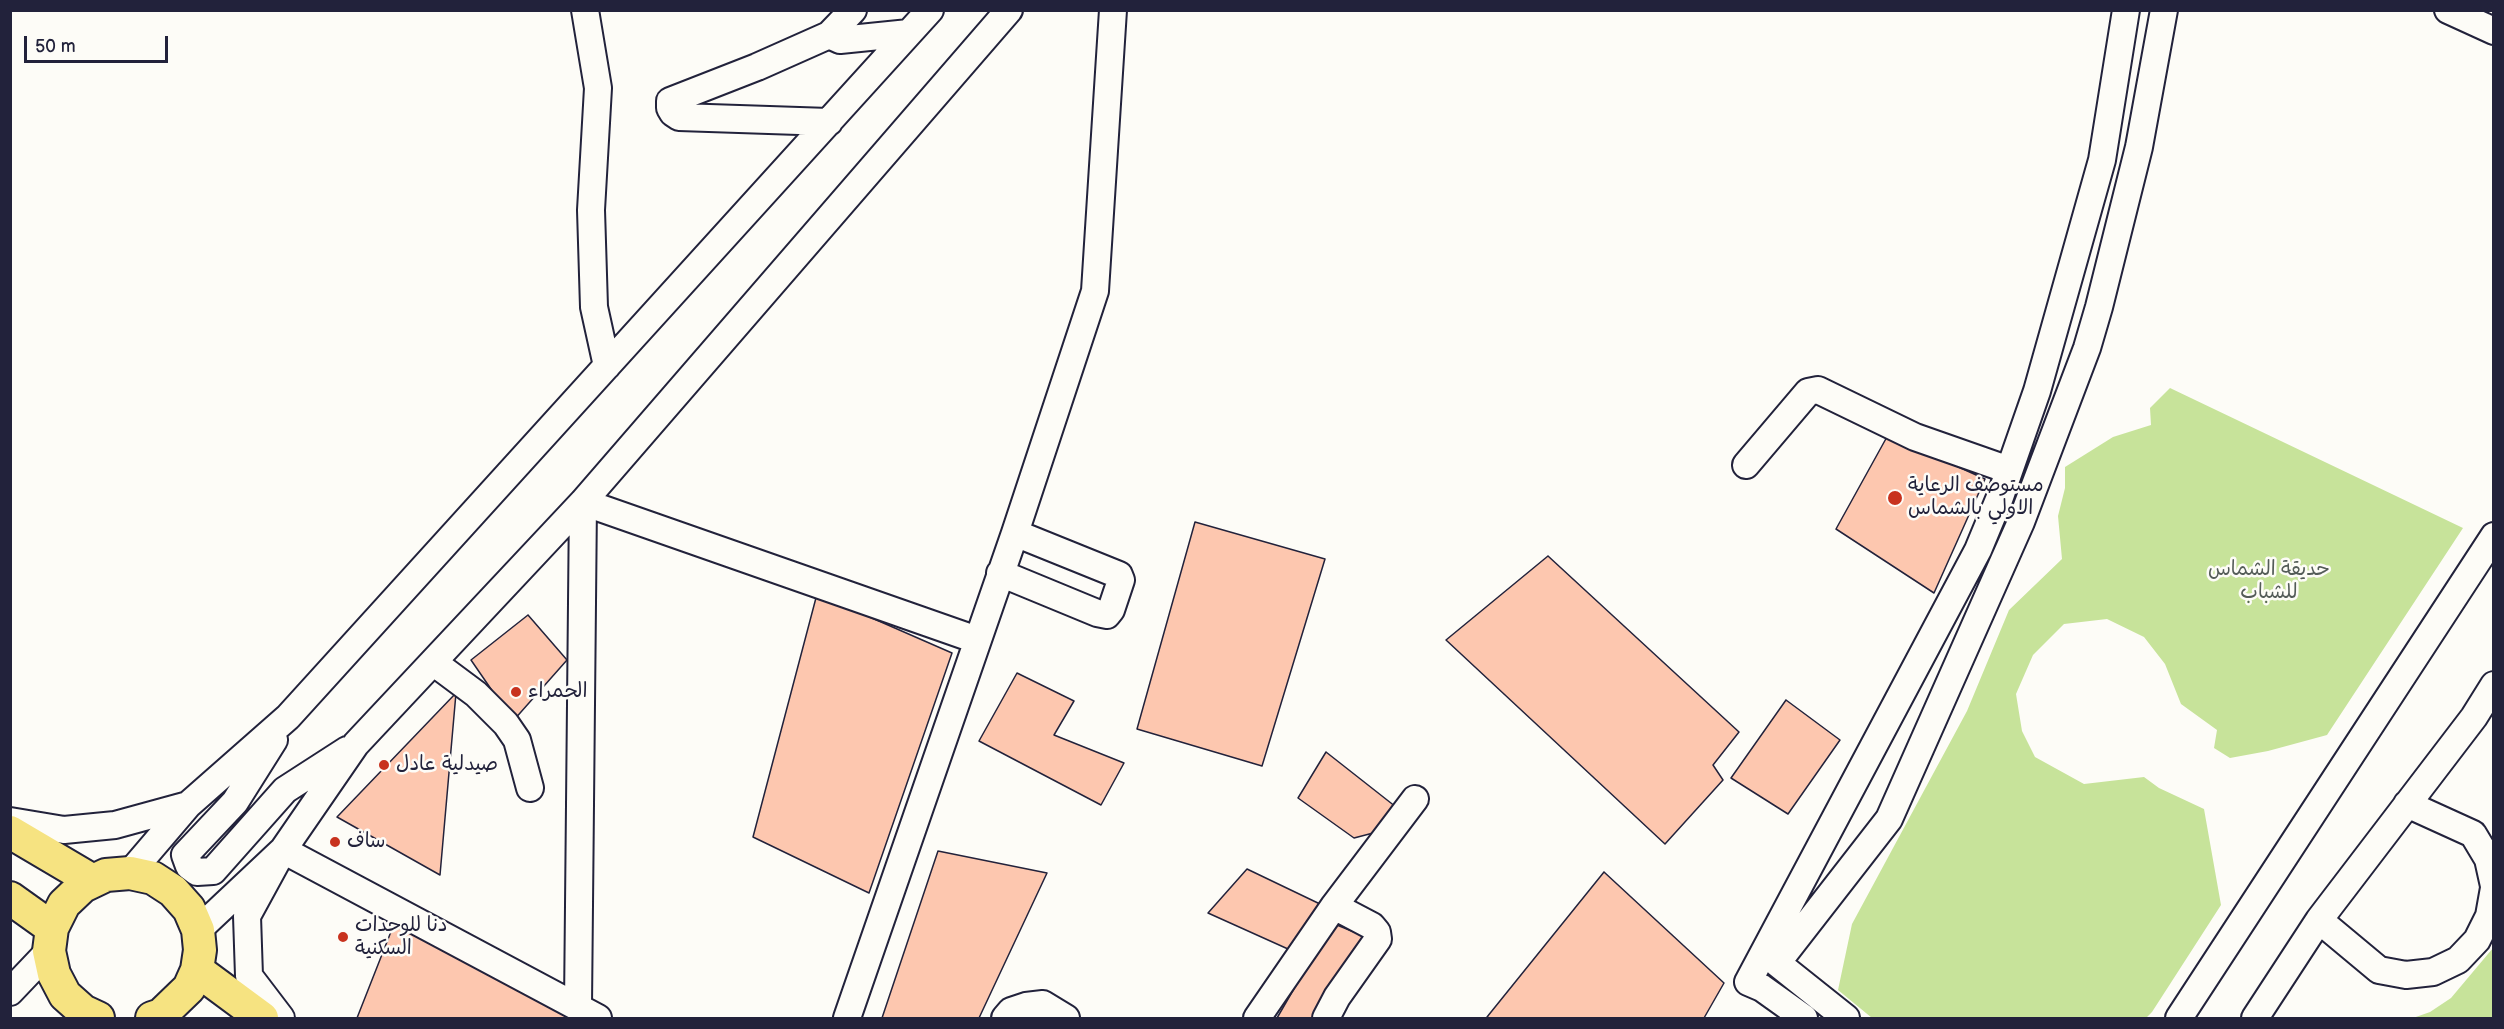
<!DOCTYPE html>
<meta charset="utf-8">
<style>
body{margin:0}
#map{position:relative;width:2504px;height:1029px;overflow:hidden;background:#fdfcf7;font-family:"Balsamiq Sans",sans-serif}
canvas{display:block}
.frame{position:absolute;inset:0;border:12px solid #22223b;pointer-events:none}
.scale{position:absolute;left:24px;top:36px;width:144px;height:27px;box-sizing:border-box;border:3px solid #22223b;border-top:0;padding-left:8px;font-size:18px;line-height:21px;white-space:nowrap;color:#22223b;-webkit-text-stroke:4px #fdfcf7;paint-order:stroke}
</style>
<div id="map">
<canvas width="2504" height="1029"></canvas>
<div class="frame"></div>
<div class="scale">50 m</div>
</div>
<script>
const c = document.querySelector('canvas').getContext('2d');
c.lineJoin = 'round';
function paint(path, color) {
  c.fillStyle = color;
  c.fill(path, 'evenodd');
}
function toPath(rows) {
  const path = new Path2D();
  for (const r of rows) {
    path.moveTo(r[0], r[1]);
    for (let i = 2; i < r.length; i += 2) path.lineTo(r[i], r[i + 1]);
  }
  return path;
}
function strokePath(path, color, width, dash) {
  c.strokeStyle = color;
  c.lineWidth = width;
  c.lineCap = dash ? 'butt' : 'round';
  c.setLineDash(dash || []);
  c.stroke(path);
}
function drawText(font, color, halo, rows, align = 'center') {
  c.font = font + ' "Balsamiq Sans","Playpen Sans Arabic",sans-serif';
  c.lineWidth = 5;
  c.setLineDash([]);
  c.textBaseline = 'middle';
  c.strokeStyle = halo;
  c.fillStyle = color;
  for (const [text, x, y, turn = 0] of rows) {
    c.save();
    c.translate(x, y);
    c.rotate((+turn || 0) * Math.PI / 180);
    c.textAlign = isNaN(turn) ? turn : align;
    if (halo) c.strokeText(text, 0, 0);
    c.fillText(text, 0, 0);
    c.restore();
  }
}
paint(toPath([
 [2170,388,2463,528,2327,735,2268,751,2230,758,2214,748,2217,730,2181,704,2165,664,2144,637,2107,619,2064,624,2033,655,2016,694,2022,731,2035,757,2084,784,2144,777,2159,788,2204,809,2221,905,2152,1012,2146,1018,1872,1018,1838,990,1852,924,1967,711,2009,610,2062,559,2058,516,2065,488,2065,467,2113,437,2151,425,2150,408],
 [2493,948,2493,1018,2413,1018,2430,1012,2451,998]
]), '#c7e39a');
const building = toPath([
 [1888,435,1985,479,1934,593,1836,529,1888,435],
 [1195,522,1325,559,1262,766,1137,729,1195,522],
 [1548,556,1739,732,1713,765,1723,780,1665,844,1446,640,1548,556],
 [817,594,952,653,869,893,753,837,817,594],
 [528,615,567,660,513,721,471,660,528,615],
 [1017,673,1074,701,1054,735,1124,763,1101,805,979,741,1017,673],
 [456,693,440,875,337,817,456,693],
 [1786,700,1840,740,1788,814,1731,778,1786,700],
 [1326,752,1396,807,1377,832,1354,838,1298,798,1326,752],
 [938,851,1047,873,979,1018,882,1018,938,851],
 [1247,869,1320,904,1288,949,1208,913,1247,869],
 [1604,872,1724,983,1704,1018,1489,1018,1487,1017,1604,872],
 [1332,923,1364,936,1317,1018,1277,1018,1332,923],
 [394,924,572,1016,571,1018,357,1018,394,924]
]);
paint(building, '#fdc7af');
strokePath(building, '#22223b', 1.5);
const minor = toPath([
 [585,10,598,88,591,210,594,307,607,366],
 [853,10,829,35,840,40,909,33],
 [2448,10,2494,31],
 [829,122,679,117,673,113,670,108,670,101,757,67,829,35],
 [1746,465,1808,392,1818,390,1915,437,2009,470],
 [1000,573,1097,613,1107,615,1111,610,1121,580,1119,575,1015,533],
 [433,662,476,694,506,724,517,740,530,788],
 [274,740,235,802,185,855,189,866,197,872,213,871,285,790,347,750],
 [2407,804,2473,834,2488,859,2494,886],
 [10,821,64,830,115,825,188,805],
 [130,873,188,805,288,717,930,10],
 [2319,920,2379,970,2406,975,2433,972,2458,960,2477,940,2489,916,2494,888],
 [198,930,283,850,356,744,583,502,1009,10],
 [10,992,49,951],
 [578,1006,583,502,977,640],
 [281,1018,249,976,247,916,283,850,598,1018],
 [847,1018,1015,533,1095,291,1113,10],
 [1005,1018,1011,1011,1026,1006,1043,1004,1066,1018],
 [1257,1018,1334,906,1415,799],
 [1326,1018,1337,997,1378,939,1377,932,1372,926,1334,906],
 [1804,1018,1762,988,1748,982,1978,550,2000,497,2037,391,2102,160,2126,10],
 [1846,1018,1777,963,1889,819,2021,522,2087,348,2099,307,2139,147,2164,10],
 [2179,1018,2494,536],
 [2255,1018,2319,920,2474,717,2494,685]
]);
const major = toPath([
 [10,832,93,881],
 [10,898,52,928],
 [197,970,262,1018],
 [98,1018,83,1011,65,995,54,974,49,951,52,928,64,904,83,886,106,875,130,873,153,878,173,891,189,909,198,930,200,950,197,970,189,988,161,1015,152,1018]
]);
strokePath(minor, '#22223b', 30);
strokePath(major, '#22223b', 36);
strokePath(minor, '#fdfcf7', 26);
strokePath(major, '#f6e381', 32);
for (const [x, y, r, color] of [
 [1895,498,8,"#c8321e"],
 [516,692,6,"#c8321e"],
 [384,765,6,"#c8321e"],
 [335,842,6,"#c8321e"],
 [343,937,6,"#c8321e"]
]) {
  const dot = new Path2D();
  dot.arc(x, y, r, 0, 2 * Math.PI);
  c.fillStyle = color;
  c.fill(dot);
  strokePath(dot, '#fdfcf7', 2);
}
drawText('20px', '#22223b', '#fdfcf7', [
 ["مستوصف الرعاية",1908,486],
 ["الاولي بالشماس",1908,509],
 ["الحمراء",528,692],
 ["صيدلية عادل",396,765],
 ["ساف",347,842],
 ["دنا للوحدات",355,926],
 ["السكنية",355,949]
], 'left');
drawText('20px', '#545c58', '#fdfcf7', [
 ["حديقة الشماس",2269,570],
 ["للشباب",2269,593]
]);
</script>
